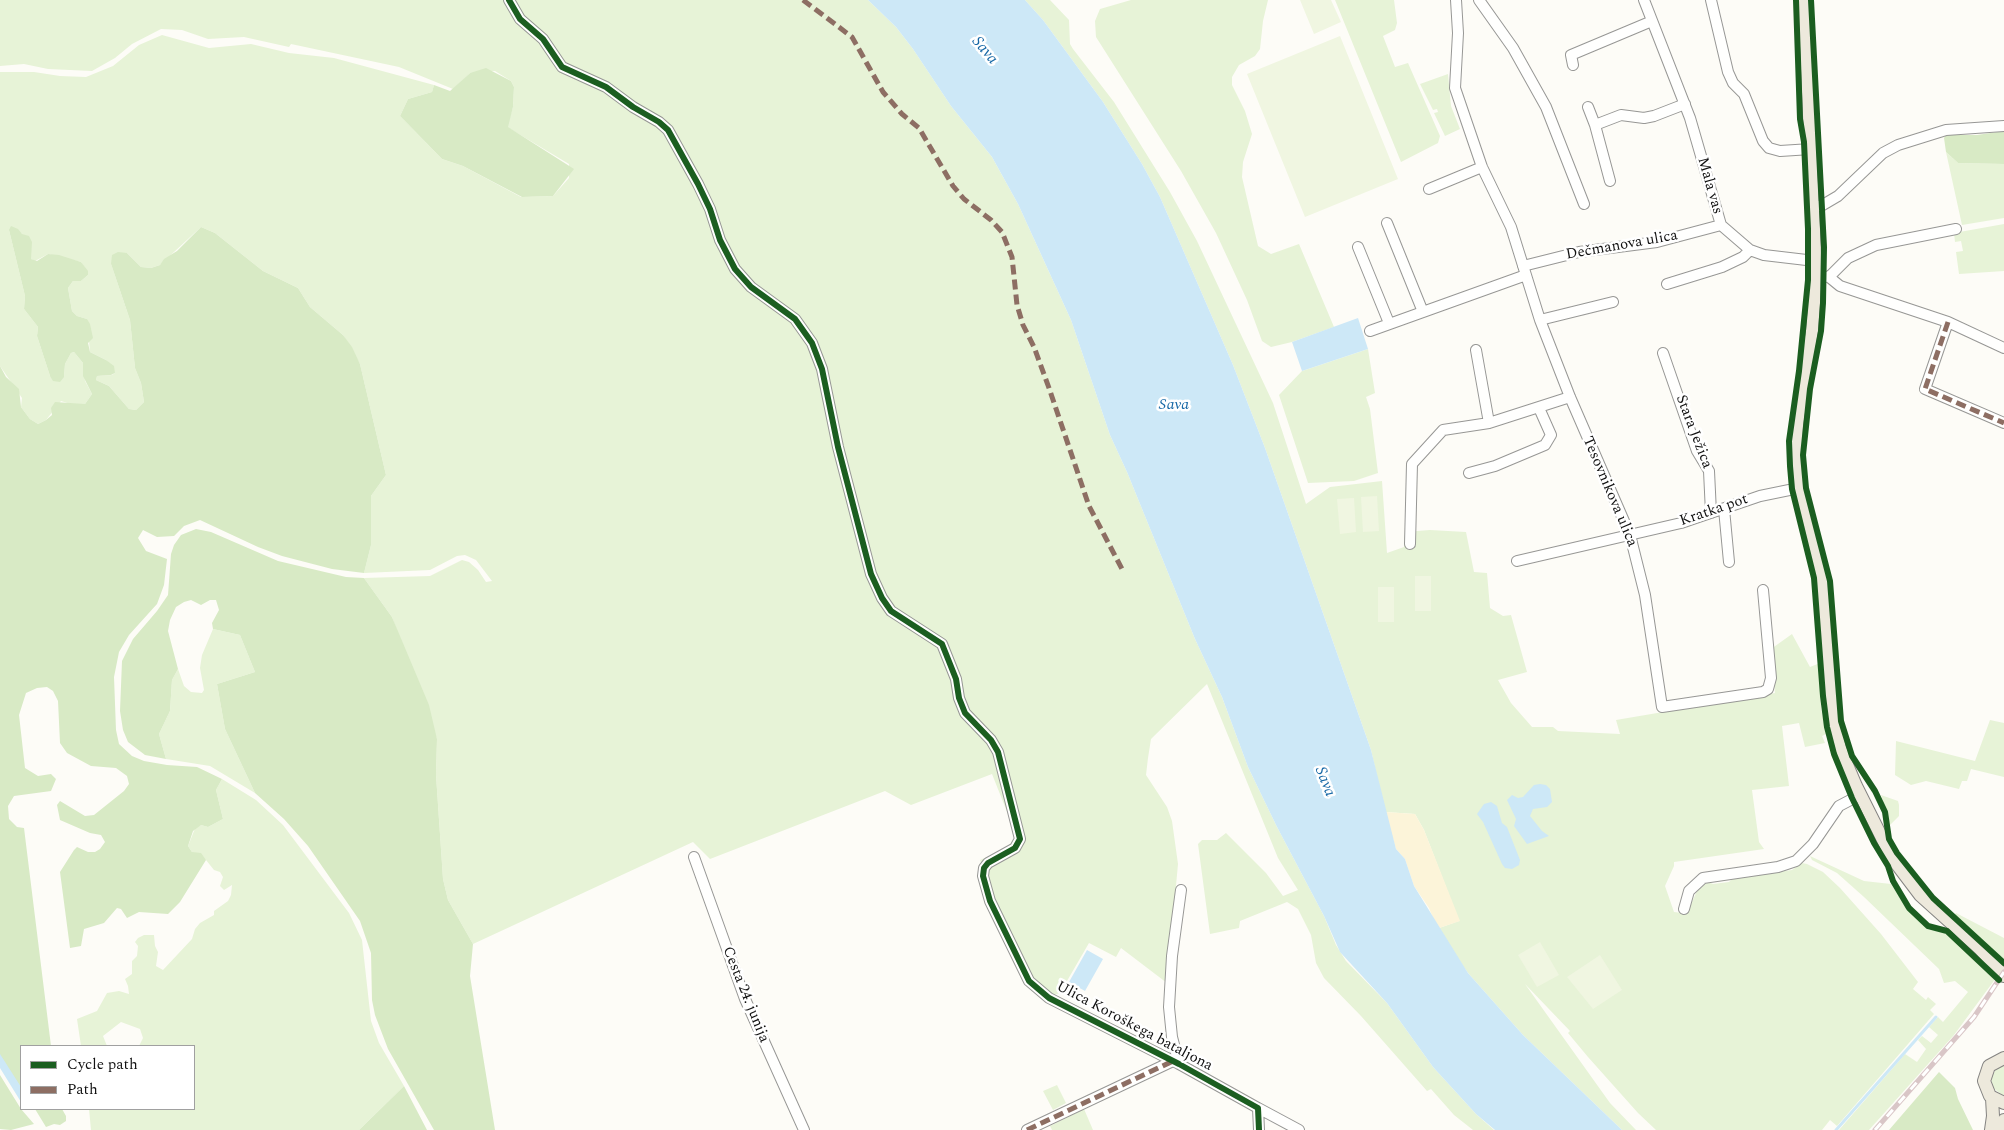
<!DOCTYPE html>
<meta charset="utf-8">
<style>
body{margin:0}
#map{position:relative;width:2004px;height:1130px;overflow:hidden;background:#fdfcf7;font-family:Spectral,serif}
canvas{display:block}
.legend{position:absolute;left:20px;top:1045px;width:175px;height:65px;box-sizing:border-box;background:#fff;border:1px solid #a0a0a0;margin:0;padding:6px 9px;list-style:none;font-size:15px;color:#111}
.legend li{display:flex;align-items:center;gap:10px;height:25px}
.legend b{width:25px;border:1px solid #a0a0a0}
</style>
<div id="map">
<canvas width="2004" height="1130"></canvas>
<ul class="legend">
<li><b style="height:6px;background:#1b5e20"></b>Cycle path</li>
<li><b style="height:6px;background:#8d6e63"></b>Path</li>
</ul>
</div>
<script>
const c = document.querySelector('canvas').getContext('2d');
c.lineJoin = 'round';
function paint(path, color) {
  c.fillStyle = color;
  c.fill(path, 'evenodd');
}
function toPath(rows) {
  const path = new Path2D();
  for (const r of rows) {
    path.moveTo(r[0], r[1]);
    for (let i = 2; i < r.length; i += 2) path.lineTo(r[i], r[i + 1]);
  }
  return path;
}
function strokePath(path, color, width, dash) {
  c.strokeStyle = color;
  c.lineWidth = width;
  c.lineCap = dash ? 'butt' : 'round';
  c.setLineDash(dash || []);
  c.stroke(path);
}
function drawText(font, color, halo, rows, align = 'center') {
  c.font = font + ' Spectral,serif';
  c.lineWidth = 5;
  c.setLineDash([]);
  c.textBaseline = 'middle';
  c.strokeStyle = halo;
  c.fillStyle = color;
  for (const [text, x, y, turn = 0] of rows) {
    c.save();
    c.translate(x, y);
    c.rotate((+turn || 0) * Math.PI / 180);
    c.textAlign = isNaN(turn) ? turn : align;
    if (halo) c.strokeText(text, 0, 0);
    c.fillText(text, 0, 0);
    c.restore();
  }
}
paint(toPath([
 [0,0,868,0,896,27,913,49,951,106,992,157,1018,204,1071,320,1110,435,1127,472,1195,639,1222,697,1248,767,1277,827,1324,916,1336,945,1346,961,1387,1003,1433,1067,1476,1114,1494,1130,1473,1130,1454,1115,1431,1089,1427,1091,1361,1016,1324,978,1316,963,1311,935,1298,909,1287,902,1240,921,1239,928,1210,934,1198,844,1202,840,1217,840,1226,833,1266,873,1283,896,1298,890,1278,858,1207,684,1151,739,1148,758,1146,775,1167,807,1172,821,1178,864,1167,983,1121,948,1116,957,1089,943,1060,993,1051,996,1033,977,1024,963,994,900,980,860,1013,846,1017,837,992,774,911,805,885,791,710,859,693,842,473,944,448,900,443,879,436,775,437,739,392,617,364,578,430,576,462,560,469,562,478,570,486,582,492,581,476,560,465,555,457,556,430,570,364,573,371,545,371,496,386,475,360,364,343,335,310,307,298,288,263,271,215,233,201,227,160,265,151,268,141,267,127,253,111,264,130,320,135,368,141,383,144,402,136,410,129,409,109,386,96,380,97,376,112,375,115,373,106,360,90,352,87,319,77,316,72,311,68,288,73,281,81,281,88,275,81,262,48,254,35,261,31,259,22,234,9,230,25,296,24,309,38,327,37,336,50,376,64,377,65,364,71,353,74,352,83,363,85,381,92,394,85,404,74,405,61,401,46,420,38,424,30,419,21,407,22,398,0,366,0,72,34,72,60,76,86,77,113,66,139,45,162,35,209,48,251,44,289,53,334,58,434,85,432,92,408,99,400,116,442,159,463,166,521,197,553,196,569,178,569,164,507,127,513,107,514,87,511,81,495,71,470,73,453,89,399,67,291,44,289,47,244,37,208,39,182,30,161,29,132,44,115,58,92,71,48,69,24,64,0,66],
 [1025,0,1050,0,1069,20,1070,44,1073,49,1114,102,1170,192,1197,241,1273,403,1306,504,1330,487,1382,481,1387,553,1404,547,1405,532,1430,530,1466,532,1474,572,1487,573,1490,608,1503,616,1511,615,1527,672,1498,680,1511,703,1532,727,1553,727,1558,731,1620,734,1616,720,1775,693,1771,649,1792,634,1810,667,1820,663,1821,708,1826,734,1822,736,1825,743,1805,747,1799,723,1782,726,1789,786,1752,790,1759,842,1764,849,1674,862,1674,866,1665,886,1674,912,1683,913,1684,905,1691,904,1697,891,1708,882,1713,884,1729,882,1733,878,1792,870,1802,863,1807,864,1823,872,1840,888,1881,934,1918,982,1913,989,1926,1000,1928,997,1936,1004,1930,1010,1934,1014,1837,1126,1830,1120,1822,1130,1656,1130,1638,1113,1588,1057,1568,1033,1570,1031,1525,984,1610,1103,1636,1130,1622,1130,1523,1035,1468,973,1454,953,1439,928,1459,921,1424,830,1415,814,1385,812,1371,750,1265,448,1233,365,1160,197,1142,164,1103,102,1043,20],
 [1131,0,1268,0,1263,21,1260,49,1255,56,1239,65,1232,77,1232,85,1245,111,1252,134,1243,162,1242,177,1258,246,1271,254,1299,244,1334,327,1292,342,1271,347,1262,341,1247,300,1216,233,1181,171,1096,37,1095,21,1100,9],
 [1335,0,1394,0,1397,23,1395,30,1383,36,1395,67,1408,63,1440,136,1438,143,1401,162],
 [1448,74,1451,106,1460,129,1445,136,1434,113,1438,112,1437,109,1433,110,1420,84],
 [1946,152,1958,163,2004,164,2004,218,1962,225],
 [2004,224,2004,271,1959,274,1956,252,1963,251,1961,241,1955,242,1954,233],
 [1368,349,1375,393,1366,397,1370,409,1378,473,1354,481,1308,483,1279,395,1302,371],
 [213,629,240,635,255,672,217,684,225,729,255,793,210,766,166,759,159,734,170,711,172,680,178,669,184,686,191,692,202,693,204,690,200,668,202,655],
 [1990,720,2004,723,2004,777,1971,769,1967,781,1962,781,1959,789,1926,781,1911,785,1895,775,1896,741,1975,761],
 [222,779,256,800,283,825,349,913,362,940,371,1021,379,1043,404,1086,359,1130,91,1130,89,1109,194,1109,194,1046,139,1046,143,1038,140,1029,121,1022,103,1036,107,1046,81,1046,77,1019,97,1011,107,993,119,991,129,994,128,986,125,979,132,974,132,961,137,956,138,946,135,942,138,938,144,935,154,935,155,946,158,952,156,966,163,970,192,939,195,929,200,923,214,915,214,911,228,901,231,895,232,885,224,890,220,886,223,877,220,872,214,870,206,860,192,852,188,846,196,826,201,825,208,827,223,819,216,790],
 [1881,795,1898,801,1899,805,1899,816,1890,825],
 [1810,856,1864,881,1891,884,1906,907,1927,929,1945,933,1985,966,1996,978,1954,1035,1869,1130,1839,1130,1905,1054,1917,1062,1926,1049,1918,1040,1922,1036,1931,1043,1938,1035,1929,1027,1938,1017,1943,1022,1968,992,1955,981,1944,983,1939,969,1864,897,1837,873,1812,860],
 [1956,913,2004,938,2004,960,1954,915],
 [2004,1065,2004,1096,1993,1088,1991,1078,1996,1069],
 [1057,1085,1066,1103,1053,1110,1043,1091],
 [1084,1109,1093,1130,1052,1130,1050,1126]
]), '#e7f3d7');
paint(toPath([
 [486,68,511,81,514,87,513,107,508,127,574,169,553,196,522,197,463,166,442,159,400,116,408,99,432,92,434,85,450,91,470,73],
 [2004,131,2004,164,1958,163,1946,152,1944,138,1946,135,1977,135],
 [11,226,18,229,22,234,29,236,32,242,31,259,37,261,48,254,59,255,81,262,88,271,88,275,81,281,73,281,68,288,72,311,77,316,87,319,90,324,93,338,88,343,90,352,106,360,114,366,115,373,111,375,97,376,96,380,109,386,129,409,136,410,144,402,141,383,135,368,130,320,111,264,112,255,118,252,127,253,141,267,151,268,160,265,164,259,177,251,201,227,215,233,263,271,298,288,310,307,343,335,352,347,360,364,386,475,371,496,371,545,364,573,332,569,282,556,258,547,200,520,184,526,174,536,157,537,143,530,138,538,146,551,167,559,164,585,157,604,129,635,119,652,114,677,116,730,119,744,132,756,144,761,167,765,197,767,222,779,216,790,223,819,208,827,201,825,193,831,188,846,192,852,201,853,206,860,180,902,168,914,139,912,127,918,121,909,117,908,104,923,84,929,81,946,70,948,60,872,74,850,77,847,88,852,95,852,100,849,105,842,101,835,90,833,60,820,57,805,60,801,85,816,94,815,124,791,129,784,127,776,116,768,91,766,67,753,60,743,58,701,53,691,47,687,37,688,26,693,19,715,25,768,38,776,51,774,56,779,51,791,14,796,8,806,9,819,17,827,24,828,51,1046,21,1046,21,1088,0,1058,0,366,6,377,19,389,21,407,30,419,38,424,46,420,52,415,51,408,55,402,85,404,92,394,83,376,83,363,74,352,71,353,65,364,64,377,60,382,53,381,50,376,37,336,38,327,24,309,25,296,9,230],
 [196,529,211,532,278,561,346,577,364,578,392,617,429,705,437,739,436,775,443,879,448,900,473,944,470,976,495,1130,434,1130,388,1049,375,1015,372,1000,371,953,360,921,308,846,284,819,255,793,225,729,217,684,255,672,240,635,213,629,212,623,219,610,216,600,210,600,201,605,191,600,184,602,176,607,170,620,168,631,178,669,172,680,170,711,159,734,166,759,145,755,128,742,123,730,120,711,122,661,133,639,157,611,168,595,171,554,174,545,181,535],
 [1939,1072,1955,1088,1958,1099,1973,1130,1889,1130],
 [0,1075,21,1109,34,1124,11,1130,0,1129],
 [404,1086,427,1130,359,1130],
 [35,1109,62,1109,66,1116,66,1121,60,1125,54,1124,46,1127]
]), '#d8eac5');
paint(toPath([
 [1385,812,1415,814,1424,830,1460,921,1439,928,1433,918,1429,908,1414,886,1405,859,1396,849]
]), '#fcf4d9');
paint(toPath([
 [1300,0,1331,0,1341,22,1314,34],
 [1340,36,1398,179,1305,217,1247,74],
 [1377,496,1379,531,1363,532,1361,497],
 [1354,498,1356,532,1340,534,1337,499],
 [1415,576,1431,576,1431,611,1415,611],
 [1378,587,1394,587,1394,622,1378,622],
 [1540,942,1559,975,1537,987,1518,955],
 [1600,955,1622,990,1593,1009,1567,977]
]), '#f0f6e1');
paint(toPath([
 [868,0,1025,0,1043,20,1103,102,1142,164,1160,197,1233,365,1265,448,1371,750,1396,849,1405,859,1414,886,1468,973,1523,1035,1622,1130,1495,1130,1476,1114,1433,1067,1387,1003,1340,952,1324,916,1277,827,1248,767,1222,697,1195,639,1127,472,1110,435,1071,320,1018,204,992,157,951,106,913,49,896,27],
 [1358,318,1368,349,1302,371,1292,342],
 [1540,784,1546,785,1550,789,1552,802,1547,807,1533,809,1530,816,1542,831,1549,836,1527,844,1514,826,1516,819,1507,800,1512,795,1518,798,1523,797,1534,785],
 [1491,802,1497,806,1502,823,1507,827,1520,860,1519,865,1512,869,1505,868,1502,864,1483,822,1477,814,1484,804],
 [1087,950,1103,959,1085,991,1069,982],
 [0,1054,21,1087,21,1102,0,1068]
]), '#cde8f7');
strokePath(toPath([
 [1836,1130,1936,1017]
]), '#cde8f7', 3);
const minor = toPath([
 [509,0,520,19,543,39,562,67,606,87,633,107,659,122,668,130,698,184,710,209,720,240,735,269,751,287,795,319,812,343,822,369,838,447,871,574,882,598,891,611,942,644,956,679,959,698,965,713,991,740,998,752,1020,839,1015,848,988,863,984,868,983,876,990,901,1029,981,1049,998,1179,1064,1258,1108,1259,1130],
 [1456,0,1458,33,1455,88,1482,167,1511,227,1540,320,1570,397,1630,535,1645,595,1662,707,1763,692,1768,689,1771,678,1763,590],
 [1479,0,1513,48,1546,107,1584,204],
 [1644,0,1690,118,1721,225,1750,250,1764,255,1815,261],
 [1711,0,1728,72,1733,83,1744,94,1763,141,1769,148,1780,151,1811,149],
 [1573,65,1571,55,1652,21],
 [1588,107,1595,125,1610,181],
 [1595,125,1621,115,1644,118,1654,116,1685,104],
 [1429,189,1482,167],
 [1814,206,1821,206,1838,196,1883,153,1898,145,1946,130,2004,126],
 [1387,223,1423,312],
 [1358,247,1389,323],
 [1523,266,1579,252,1657,242,1721,225],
 [1816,276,1829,277,1840,286,1948,322,2004,348],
 [1829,277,1848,258,1876,245,1956,229],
 [1667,284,1722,267,1743,257,1750,250],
 [1540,320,1613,302],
 [1948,322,1925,389,2004,423],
 [1370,331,1526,275],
 [1476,350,1489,423],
 [1663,353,1697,451,1709,471,1711,513],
 [1469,473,1495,466,1545,445,1551,435,1539,408],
 [1724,509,1729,562],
 [1410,544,1412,464,1443,430,1489,423,1570,397],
 [1517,561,1681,523,1760,496,1799,488],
 [694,857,745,999,804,1130],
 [1684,909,1689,891,1703,878,1778,867,1796,861,1813,844,1839,806,1860,795],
 [1179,1064,1172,1037,1169,1007,1172,956,1181,890],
 [1258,1108,1299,1130],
 [1027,1130,1173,1061]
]);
const major = toPath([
 [1804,0,1816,276,1812,331,1797,425,1796,449,1799,488,1822,583,1833,719,1840,748,1856,786,1892,858,1920,895,1980,949,2004,976],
 [2004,1058,1989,1066,1984,1081,1990,1096,2004,1103],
 [1991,1130,1993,1116,1992,1098],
 [2000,1130,2004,1120]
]);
strokePath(minor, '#979795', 12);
strokePath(major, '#858482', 14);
strokePath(minor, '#fffffe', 10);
strokePath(major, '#ede9dc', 12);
const rail = toPath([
 [1875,1130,1974,1017,2004,972]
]);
strokePath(rail, '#d9c6c7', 5);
strokePath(rail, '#fff', 3, [9]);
strokePath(toPath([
 [803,0,852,37,883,92,902,114,919,128,953,186,964,199,991,220,1002,232,1012,257,1017,305,1023,325,1034,347,1049,388,1089,506,1122,569],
 [1948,322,1925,389,2004,423],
 [1027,1130,1173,1061]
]), '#8d6e63', 5, [10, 5]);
strokePath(toPath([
 [509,0,520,19,543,39,562,67,606,87,633,107,659,122,668,130,698,184,710,209,720,240,735,269,751,287,795,319,812,343,822,369,838,447,871,574,882,598,891,611,942,644,956,679,959,698,965,713,991,740,998,752,1020,839,1015,848,988,863,984,868,983,876,990,901,1029,981,1049,998,1179,1064,1258,1108,1259,1130],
 [1796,0,1800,119,1804,142,1808,229,1808,280,1799,371,1789,441,1790,466,1792,489,1814,578,1823,696,1827,727,1834,754,1852,798,1874,843,1888,866,1893,881,1909,908,1928,926,1947,931,1999,980],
 [1811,0,1824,247,1823,303,1821,331,1810,389,1803,455,1806,488,1830,581,1841,721,1852,756,1875,791,1885,812,1889,839,1897,853,1933,898,2004,963]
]), '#1b5e20', 6);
drawText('15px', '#111', '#fff', [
 ["Mala vas",1709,186,74],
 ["Dečmanova ulica",1622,246,-10],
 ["Stara Ježica",1693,432,69],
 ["Tesovnikova ulica",1609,492,67],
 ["Kratka pot",1714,511,-19],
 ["Cesta 24. junija",745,995,68],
 ["Ulica Koroškega bataljona",1134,1027,28]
]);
drawText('italic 16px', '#1768a6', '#fff', [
 ["Sava",984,51,50],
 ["Sava",1174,406],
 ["Sava",1324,782,68]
]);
</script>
